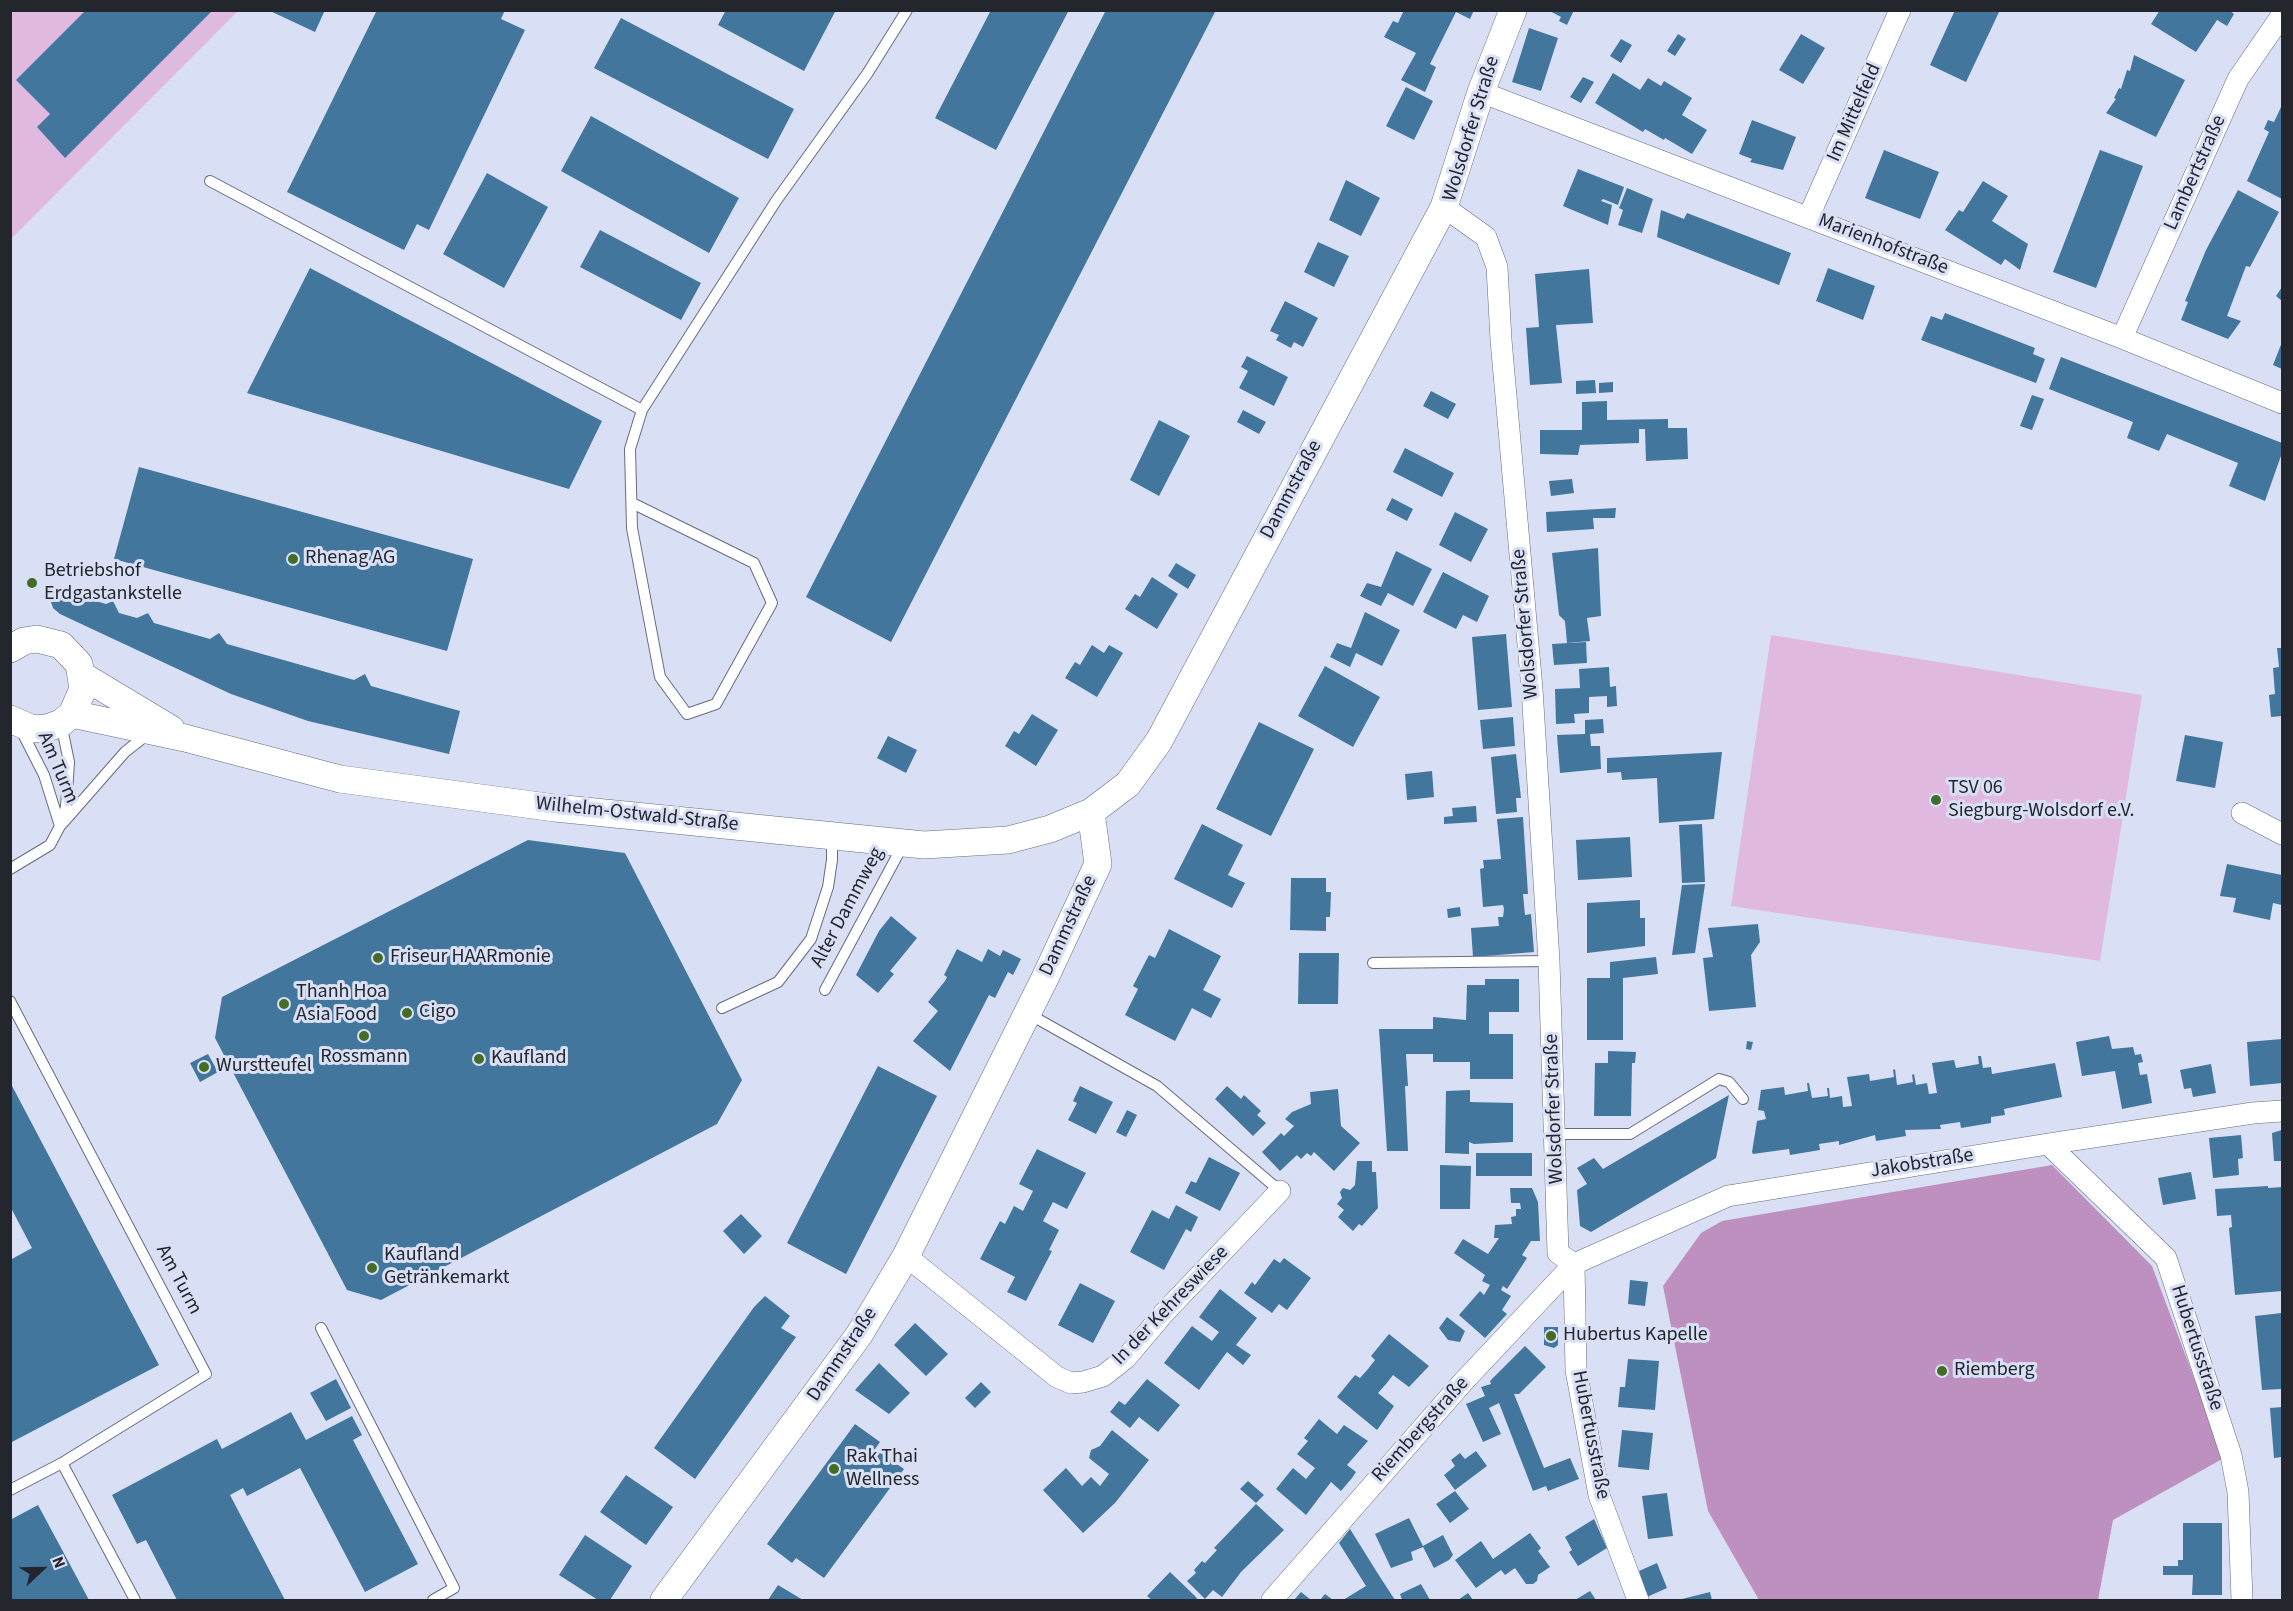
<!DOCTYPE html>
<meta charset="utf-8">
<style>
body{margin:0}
#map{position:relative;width:2293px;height:1611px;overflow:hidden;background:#d9e0f5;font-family:"Source Sans 3",sans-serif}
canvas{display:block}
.frame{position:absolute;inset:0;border:12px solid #23262d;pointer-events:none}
.north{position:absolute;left:12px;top:1539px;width:60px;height:60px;-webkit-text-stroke:4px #d9e0f5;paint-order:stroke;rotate:68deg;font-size:16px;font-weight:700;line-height:24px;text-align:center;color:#23262d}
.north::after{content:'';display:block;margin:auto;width:21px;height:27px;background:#23262d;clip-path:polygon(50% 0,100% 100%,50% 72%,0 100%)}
</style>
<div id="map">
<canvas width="2293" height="1611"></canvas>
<div class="frame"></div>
<div class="north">N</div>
</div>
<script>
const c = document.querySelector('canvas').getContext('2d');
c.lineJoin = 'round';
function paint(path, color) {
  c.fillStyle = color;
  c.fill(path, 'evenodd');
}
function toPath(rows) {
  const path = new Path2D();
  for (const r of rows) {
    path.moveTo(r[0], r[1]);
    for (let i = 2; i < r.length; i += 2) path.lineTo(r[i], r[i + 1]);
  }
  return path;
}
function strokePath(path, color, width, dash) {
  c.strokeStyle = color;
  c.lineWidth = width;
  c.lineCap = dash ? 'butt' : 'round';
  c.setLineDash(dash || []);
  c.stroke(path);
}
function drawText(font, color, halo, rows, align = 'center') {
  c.font = font + ' "Source Sans 3",sans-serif';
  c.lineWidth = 6;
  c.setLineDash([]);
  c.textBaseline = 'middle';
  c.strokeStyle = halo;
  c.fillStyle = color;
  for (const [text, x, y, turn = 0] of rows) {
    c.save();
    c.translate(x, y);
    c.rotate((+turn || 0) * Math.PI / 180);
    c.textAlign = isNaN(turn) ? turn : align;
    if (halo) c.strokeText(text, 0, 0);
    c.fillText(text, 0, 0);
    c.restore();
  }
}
paint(toPath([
 [11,11,238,11,11,239],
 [1771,635,2142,695,2100,961,1731,906]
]), '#e0b9e1');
paint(toPath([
 [2052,1165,2152,1266,2224,1458,2113,1520,2098,1600,1759,1600,1708,1511,1663,1286,1701,1233,1722,1221]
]), '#bd90bf');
paint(toPath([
 [86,10,213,10,65,158,37,127,50,114,16,80],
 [268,10,325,10,315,32],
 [377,10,505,10,501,19,525,30,429,230,417,224,404,250,287,192],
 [726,10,836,10,804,71,718,25],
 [991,10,1069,10,996,150,935,118],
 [1106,10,1216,10,891,642,806,597],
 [1404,10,1474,10,1470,19,1456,12,1430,64,1436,67,1425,92,1401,80,1416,53,1384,37,1393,21,1398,23],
 [1548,10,1574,10,1567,25,1559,21,1561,17],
 [1955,10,2000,10,1966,82,1930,65],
 [2160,10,2229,10,2234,14,2227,26,2217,20,2196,52,2151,24],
 [621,18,794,109,768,159,594,68],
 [1529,28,1558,38,1541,91,1512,82],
 [1678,34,1686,39,1675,56,1667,51],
 [1801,34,1825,48,1803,84,1779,70],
 [1621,39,1632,45,1621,63,1610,56],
 [2134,55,2185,80,2156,137,2106,113,2116,99,2114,98,2119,88,2121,89,2127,70,2130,71],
 [1613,73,1640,90,1648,78,1661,86,1664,81,1692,98,1682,115,1707,130,1692,154,1665,138,1664,140,1645,129,1643,132,1595,103],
 [1583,77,1594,82,1581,103,1570,97],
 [1406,87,1433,101,1414,140,1386,126],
 [2282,105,2282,199,2247,181,2269,132,2264,129,2268,120,2274,122],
 [591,116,739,198,709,253,561,171],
 [1752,120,1796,137,1783,170,1750,162,1752,159,1739,154],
 [1884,150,1939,172,1920,219,1865,198],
 [2100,150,2143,166,2096,288,2053,272],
 [1578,169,1624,187,1618,205,1603,199,1601,201,1612,205,1608,225,1563,206],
 [487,173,548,207,504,288,443,254],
 [1346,180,1380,198,1361,236,1329,220],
 [1983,181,2008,196,1992,221,2028,244,2020,270,2005,259,2001,265,1945,230,1959,210,1963,212],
 [1627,188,1653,199,1642,233,1618,225,1623,210,1619,208],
 [2238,190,2279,212,2250,267,2246,266,2227,316,2241,321,2228,339,2181,320,2188,302,2185,301,2206,250],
 [1661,210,1684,219,1687,213,1791,253,1779,285,1657,237],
 [600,230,701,283,681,320,580,267],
 [1318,242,1349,256,1334,287,1304,272],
 [310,268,602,421,569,489,247,393],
 [1828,268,1875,286,1863,320,1816,301],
 [1589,269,1593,323,1556,325,1562,383,1530,385,1526,328,1539,327,1535,274],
 [2282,287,2282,301,2276,296],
 [1285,301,1318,318,1303,347,1294,342,1291,348,1276,340,1279,335,1270,331],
 [1945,313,2035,348,2033,354,2045,359,2036,383,1921,340,1931,316,1942,320],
 [2282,342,2282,369,2273,365],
 [1247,356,1288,377,1274,406,1239,388,1248,371,1241,367],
 [2061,357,2282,443,2282,453,2265,501,2229,486,2238,463,2167,434,2159,451,2127,438,2133,422,2049,389],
 [1595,380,1596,393,1576,394,1576,381],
 [1613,382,1613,392,1599,393,1599,383],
 [1431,391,1456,404,1448,419,1423,406],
 [2032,395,2044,399,2032,430,2020,426],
 [1607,401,1607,420,1668,419,1668,428,1687,428,1688,459,1646,461,1645,429,1639,429,1639,443,1580,445,1578,455,1540,454,1540,430,1582,430,1582,402],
 [1243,410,1266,422,1259,434,1237,422],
 [1159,420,1190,436,1159,496,1130,480],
 [1405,448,1454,473,1442,497,1393,472],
 [139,467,473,559,447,651,114,559],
 [1572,479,1574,493,1551,496,1549,481],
 [1392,498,1413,509,1407,521,1386,510],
 [1616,508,1615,518,1593,518,1594,529,1547,532,1546,512],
 [1455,512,1488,529,1471,562,1439,545],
 [1598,548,1601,616,1587,618,1590,641,1567,643,1565,621,1559,615,1552,553],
 [1396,551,1432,569,1413,606,1388,593,1381,606,1360,596,1367,583,1381,587],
 [1176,563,1196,575,1188,589,1168,576],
 [1443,572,1489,596,1477,622,1463,615,1456,629,1423,612],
 [1152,577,1178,594,1157,629,1125,609,1135,594,1140,597],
 [69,593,106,604,113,601,119,613,137,618,148,613,154,623,210,639,219,633,227,644,354,680,365,674,371,686,460,711,449,754,308,721,231,694,60,614,53,608,51,602,55,594],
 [1365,612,1400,630,1382,666,1356,653,1350,667,1330,657,1337,643,1351,648],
 [1506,634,1512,707,1478,710,1472,637],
 [1586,642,1587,663,1554,665,1552,644],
 [1092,645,1104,653,1109,645,1123,653,1097,697,1065,678,1075,662,1080,665],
 [2277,648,2282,648,2282,716,2271,717,2269,695,2275,694,2273,668,2279,667],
 [1325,666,1380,697,1353,747,1298,716],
 [1609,667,1610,687,1616,686,1617,706,1607,707,1607,696,1589,697,1589,713,1574,714,1575,723,1556,724,1555,689,1580,688,1579,669],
 [1032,714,1058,730,1036,766,1005,746,1014,731,1019,734],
 [1513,717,1515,746,1483,749,1480,720],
 [1603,719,1604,733,1590,734,1591,746,1600,746,1601,769,1560,773,1557,735,1585,734,1585,720],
 [1259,722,1314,749,1271,836,1216,809],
 [2185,735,2223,742,2215,788,2176,781],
 [888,736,917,750,906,773,877,758],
 [1722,752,1714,819,1659,823,1657,778,1622,780,1621,772,1607,773,1607,758],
 [1516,754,1521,798,1516,798,1517,812,1496,814,1491,757],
 [1432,771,1434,797,1407,800,1405,774],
 [1476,806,1477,822,1444,824,1444,817,1453,816,1452,808],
 [1523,817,1528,894,1523,894,1525,915,1531,914,1534,952,1473,957,1471,928,1499,926,1498,917,1503,917,1504,909,1503,905,1483,907,1480,869,1484,868,1483,860,1501,859,1497,819],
 [1202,824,1243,845,1228,875,1245,883,1232,908,1174,879],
 [1702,824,1705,882,1682,883,1679,825],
 [1630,837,1632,877,1578,880,1576,840],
 [528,840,625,853,742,1080,717,1124,381,1300,347,1290,215,1038,222,997],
 [2227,864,2282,875,2282,905,2273,903,2270,920,2233,912,2236,898,2220,896],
 [1291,878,1326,878,1326,892,1331,892,1330,917,1326,917,1326,931,1290,930],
 [1705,884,1695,953,1672,955,1682,885],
 [1640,900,1640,918,1645,918,1645,946,1587,953,1587,903],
 [1460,907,1461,916,1448,918,1447,909],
 [891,916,917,938,890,971,894,974,878,993,856,975,879,931],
 [1758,924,1760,942,1751,955,1756,1007,1709,1011,1703,958,1713,957,1708,928],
 [1169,929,1221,956,1203,990,1221,999,1211,1018,1192,1008,1175,1041,1125,1015,1138,989,1133,986,1149,955,1155,958],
 [957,949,982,962,988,949,1000,956,1003,950,1021,959,1013,975,1008,972,995,998,989,995,950,1071,913,1041,938,1011,928,1002,945,981,947,977,944,975],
 [1299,953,1339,953,1338,1004,1298,1004],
 [1656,957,1658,974,1623,978,1623,1040,1587,1040,1587,978,1610,978,1610,962],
 [1485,979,1519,979,1519,1012,1489,1012,1489,1034,1513,1034,1513,1079,1470,1079,1470,1062,1433,1062,1433,1054,1406,1054,1408,1086,1405,1086,1408,1151,1387,1151,1379,1029,1433,1029,1433,1017,1466,1020,1467,985,1485,985],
 [2109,1036,2112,1049,2133,1047,2135,1055,2141,1054,2143,1062,2138,1063,2140,1075,2147,1074,2152,1103,2122,1109,2115,1071,2082,1076,2076,1042],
 [2282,1039,2282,1083,2250,1086,2247,1042],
 [1747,1041,1753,1042,1751,1050,1746,1049],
 [1608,1051,1636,1052,1635,1063,1632,1063,1631,1116,1594,1116,1595,1063,1608,1063],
 [208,1054,218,1072,200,1082,190,1063],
 [1978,1056,1981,1056,1983,1068,1991,1067,1992,1074,2055,1063,2062,1097,2004,1109,2005,1115,1991,1117,1991,1123,1961,1128,1960,1122,1940,1125,1941,1129,1905,1130,1906,1136,1876,1141,1875,1135,1839,1145,1839,1141,1819,1144,1820,1150,1790,1155,1789,1149,1753,1154,1752,1152,1757,1121,1766,1119,1764,1111,1758,1110,1761,1090,1784,1087,1785,1095,1808,1091,1807,1083,1809,1083,1812,1098,1828,1096,1827,1088,1829,1088,1830,1098,1842,1096,1843,1107,1852,1106,1847,1077,1869,1074,1870,1081,1894,1077,1893,1070,1895,1069,1897,1085,1913,1082,1912,1075,1914,1074,1916,1085,1927,1083,1929,1094,1937,1093,1932,1063,1954,1060,1956,1068,1979,1064],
 [2211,1064,2216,1093,2193,1097,2191,1088,2184,1089,2180,1070],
 [878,1066,937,1096,846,1274,787,1243],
 [10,1082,159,1365,10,1443,10,1260,32,1248,10,1206],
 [1080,1086,1113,1102,1096,1134,1068,1120,1077,1103,1073,1101],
 [1227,1086,1241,1099,1244,1095,1261,1111,1257,1115,1266,1123,1253,1136,1215,1099],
 [1338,1089,1341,1126,1360,1143,1334,1171,1314,1152,1311,1156,1307,1153,1301,1159,1297,1155,1280,1171,1262,1152,1281,1133,1284,1136,1294,1126,1285,1119,1292,1112,1311,1104,1310,1092],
 [1470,1090,1470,1102,1513,1103,1513,1142,1474,1144,1469,1142,1469,1154,1445,1153,1446,1091],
 [1729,1095,1716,1158,1591,1232,1580,1226,1577,1190,1587,1184,1577,1168,1594,1158,1603,1169],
 [1127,1110,1137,1115,1126,1137,1116,1132],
 [2282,1130,2282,1161,2274,1161,2272,1133],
 [2241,1135,2243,1158,2238,1159,2239,1175,2213,1178,2209,1138],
 [1037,1149,1086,1173,1067,1209,1053,1202,1043,1221,1059,1230,1049,1250,1052,1251,1026,1301,1007,1292,1015,1277,980,1259,1000,1221,1005,1224,1014,1206,1023,1211,1033,1191,1019,1184],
 [1476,1153,1532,1153,1532,1176,1476,1176],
 [1209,1157,1240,1173,1220,1211,1185,1193,1191,1181,1196,1183],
 [1357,1161,1372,1161,1372,1172,1376,1172,1378,1208,1362,1226,1359,1224,1353,1231,1338,1217,1344,1210,1337,1204,1342,1198,1340,1192,1343,1188,1350,1190,1355,1185],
 [1440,1165,1471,1166,1470,1209,1440,1209],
 [2191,1172,2196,1199,2163,1205,2158,1178],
 [2268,1186,2268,1188,2282,1187,2282,1291,2235,1295,2229,1228,2232,1227,2231,1215,2217,1216,2215,1189],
 [1510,1188,1532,1188,1538,1202,1540,1241,1531,1241,1522,1255,1527,1258,1507,1289,1503,1286,1501,1290,1511,1296,1502,1310,1507,1314,1485,1338,1459,1315,1480,1291,1484,1295,1490,1285,1482,1281,1485,1275,1454,1253,1463,1239,1488,1254,1499,1238,1494,1238,1495,1225,1512,1224,1511,1217,1516,1216,1516,1209,1521,1209,1520,1203,1511,1203],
 [1176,1205,1198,1217,1191,1232,1186,1229,1164,1270,1130,1252,1152,1210,1169,1219],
 [741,1214,762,1236,744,1254,723,1231],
 [1284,1258,1311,1278,1287,1310,1279,1304,1272,1313,1244,1293,1252,1282,1255,1285,1274,1259,1280,1263],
 [1630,1280,1648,1282,1645,1306,1628,1304],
 [1080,1283,1115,1301,1093,1343,1058,1325],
 [1220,1289,1257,1318,1236,1345,1251,1355,1243,1365,1227,1352,1199,1390,1164,1363,1192,1326,1212,1341,1219,1332,1199,1317],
 [765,1296,790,1316,781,1328,796,1337,695,1479,654,1448,754,1307],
 [2282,1313,2282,1389,2262,1390,2255,1316],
 [1447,1317,1465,1331,1460,1342,1448,1340,1439,1328],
 [915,1323,948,1354,926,1376,894,1345],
 [1544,1327,1558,1327,1558,1345,1554,1348,1544,1345],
 [1389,1334,1429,1366,1409,1387,1393,1375,1386,1384,1378,1393,1394,1406,1377,1430,1337,1397,1355,1375,1360,1378,1368,1369,1375,1360,1371,1356],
 [1525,1346,1546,1367,1519,1394,1514,1394,1544,1468,1570,1458,1579,1479,1548,1491,1546,1486,1533,1491,1499,1403,1489,1408,1501,1434,1483,1442,1466,1404,1485,1396,1481,1387,1491,1384,1490,1381],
 [1628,1359,1659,1361,1655,1410,1618,1407,1620,1387,1625,1387],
 [879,1363,910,1393,889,1414,855,1390],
 [336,1379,351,1408,326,1421,310,1393],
 [1147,1379,1180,1405,1158,1432,1139,1417,1130,1428,1110,1412,1119,1401,1125,1405],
 [981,1382,991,1392,975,1408,965,1398],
 [2282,1407,2282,1457,2274,1458,2270,1408],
 [291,1412,306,1440,352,1416,362,1435,353,1440,418,1564,365,1592,300,1468,247,1496,243,1488,230,1495,285,1600,177,1600,146,1540,137,1544,112,1495,217,1439,222,1449],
 [1319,1419,1337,1434,1344,1425,1368,1441,1347,1465,1356,1472,1352,1478,1341,1491,1331,1482,1306,1515,1276,1489,1293,1468,1306,1479,1315,1468,1297,1454,1308,1441,1304,1438],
 [855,1424,880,1442,875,1449,904,1469,824,1578,796,1558,792,1563,767,1544],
 [1112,1430,1149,1460,1115,1503,1083,1533,1043,1490,1066,1468,1082,1486,1091,1477,1100,1486,1109,1474,1089,1458,1091,1450,1100,1446],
 [1622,1430,1653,1433,1649,1470,1618,1467],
 [1476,1451,1487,1466,1455,1490,1444,1475,1455,1466,1451,1460,1460,1453,1465,1459],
 [626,1475,673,1507,646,1545,600,1512],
 [1248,1481,1264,1495,1256,1503,1240,1489],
 [1455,1491,1469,1509,1450,1523,1436,1504],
 [1667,1493,1673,1536,1648,1539,1642,1496],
 [1256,1504,1284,1530,1241,1572,1222,1597,1213,1590,1205,1599,1187,1581,1196,1573,1194,1570,1202,1561,1205,1563,1217,1550,1214,1548],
 [38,1505,89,1600,10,1600,10,1520],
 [1409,1518,1423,1546,1443,1535,1453,1555,1449,1560,1434,1568,1423,1547,1411,1552,1413,1560,1391,1568,1375,1534],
 [1594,1519,1607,1548,1578,1566,1569,1552,1572,1550,1565,1537],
 [2183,1523,2222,1523,2222,1595,2192,1595,2193,1575,2163,1575,2163,1566,2178,1566,2178,1560,2183,1560],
 [1350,1529,1380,1577,1395,1600,1343,1600,1366,1586,1339,1543],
 [1530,1533,1541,1548,1538,1551,1550,1567,1538,1575,1537,1581,1533,1584,1526,1584,1515,1568,1505,1575,1501,1570,1476,1588,1455,1560,1481,1541,1493,1559],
 [585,1535,632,1566,610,1600,598,1600,559,1575],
 [1657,1563,1667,1588,1647,1597,1639,1571],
 [1170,1572,1195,1596,1198,1600,1152,1600,1147,1596],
 [1421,1584,1430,1600,1402,1600,1400,1594],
 [778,1585,803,1600,768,1600],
 [1590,1591,1596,1600,1575,1600],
 [1301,1592,1311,1600,1294,1600],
 [1710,1592,1712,1600,1678,1600],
 [1468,1593,1473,1600,1458,1600],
 [1325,1594,1333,1600,1320,1600]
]), '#42769d');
const service = toPath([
 [210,181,642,410],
 [632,503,754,563,772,603,716,704,687,714,660,677,632,528,630,449,642,410,776,201,867,74,907,10],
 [21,730,44,775,60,826],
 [62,824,125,752,149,733],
 [10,869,50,845,60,826,66,807,69,762,61,723],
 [1373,963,1549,961],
 [825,990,903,845],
 [10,1001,206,1374,62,1463,10,1490],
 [722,1008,778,982,811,939,828,887,832,860,832,836],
 [1027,1013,1157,1086,1280,1191],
 [1556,1134,1630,1134,1719,1079,1729,1082,1743,1099],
 [321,1328,454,1588,433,1600],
 [62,1463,135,1600]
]);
const minor = toPath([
 [1481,92,2122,338,2282,403],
 [1444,207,1486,237,1497,267,1501,340,1532,689,1549,961,1558,1253,1574,1264],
 [1809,216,1900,10],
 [2122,338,2238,79,2282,15],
 [2242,813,2282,834],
 [2048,1144,2166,1258,2231,1455,2238,1492,2242,1600],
 [906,1256,1057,1377,1071,1383,1083,1382,1103,1376,1126,1358,1164,1313,1280,1191],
 [1574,1264,1576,1370,1599,1495,1638,1600],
 [1272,1600,1463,1382,1574,1264,1728,1196,2048,1144,2253,1113,2282,1111]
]);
const tertiary = toPath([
 [10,649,24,641,37,639,61,645,79,664,83,689,72,714,61,723,47,728,33,729,10,719],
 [83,676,171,729],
 [72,714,185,738,340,779,555,808,904,843,924,845,1008,840,1050,829,1091,812,1128,784,1159,741,1444,207,1481,92,1513,10],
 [664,1600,859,1335,906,1256,1045,978,1098,864,1091,812]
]);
strokePath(service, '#666c7e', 12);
strokePath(minor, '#666c7e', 22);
strokePath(tertiary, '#666c7e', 28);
strokePath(service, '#fff', 10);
strokePath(minor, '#fff', 21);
strokePath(tertiary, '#fff', 27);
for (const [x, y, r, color] of [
 [293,559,6,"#456c27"],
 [32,583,6,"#456c27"],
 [1936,800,6,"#456c27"],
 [378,958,6,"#456c27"],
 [284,1004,6,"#456c27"],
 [407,1013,6,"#456c27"],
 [364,1036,6,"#456c27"],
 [479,1059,6,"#456c27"],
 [204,1067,6,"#456c27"],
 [372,1268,6,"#456c27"],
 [1551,1336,6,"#456c27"],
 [1942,1371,6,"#456c27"],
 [834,1469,6,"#456c27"]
]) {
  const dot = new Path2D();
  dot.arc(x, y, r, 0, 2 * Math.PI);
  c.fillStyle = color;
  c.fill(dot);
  strokePath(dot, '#d9e0f5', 2);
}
drawText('20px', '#23262d', '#d9e0f5', [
 ["Im Mittelfeld",1855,113,-66],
 ["Wolsdorfer Straße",1472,129,-73],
 ["Lambertstraße",2196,173,-66],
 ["Marienhofstraße",1883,245,21],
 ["Dammstraße",1292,490,-62],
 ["Wolsdorfer Straße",1526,624,-95],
 ["Am Turm",57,768,67],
 ["Wilhelm-Ostwald-Straße",637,815,6],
 ["Alter Dammweg",848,908,-62],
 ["Dammstraße",1069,926,-65],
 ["Wolsdorfer Straße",1555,1109,-92],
 ["Jakobstraße",1922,1164,-9],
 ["Am Turm",178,1280,62],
 ["In der Kehreswiese",1171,1306,-46],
 ["Hubertusstraße",2196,1348,72],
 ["Dammstraße",843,1355,-56],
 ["Riembergstraße",1421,1430,-48],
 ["Hubertusstraße",1590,1435,79]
]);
drawText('20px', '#23262d', '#d9e0f5', [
 ["Rhenag AG",305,559],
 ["Betriebshof",44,572],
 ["Erdgastankstelle",44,595],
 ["TSV 06",1948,789],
 ["Siegburg-Wolsdorf e.V.",1948,812],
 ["Friseur HAARmonie",390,958],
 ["Thanh Hoa",296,993],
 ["Asia Food",296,1016],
 ["Cigo",419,1013],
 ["Rossmann",364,1058,"center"],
 ["Kaufland",491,1059],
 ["Wurstteufel",216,1067],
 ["Kaufland",384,1256],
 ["Getränkemarkt",384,1279],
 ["Hubertus Kapelle",1563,1336],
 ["Riemberg",1954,1371],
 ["Rak Thai",846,1458],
 ["Wellness",846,1481]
], 'left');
</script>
